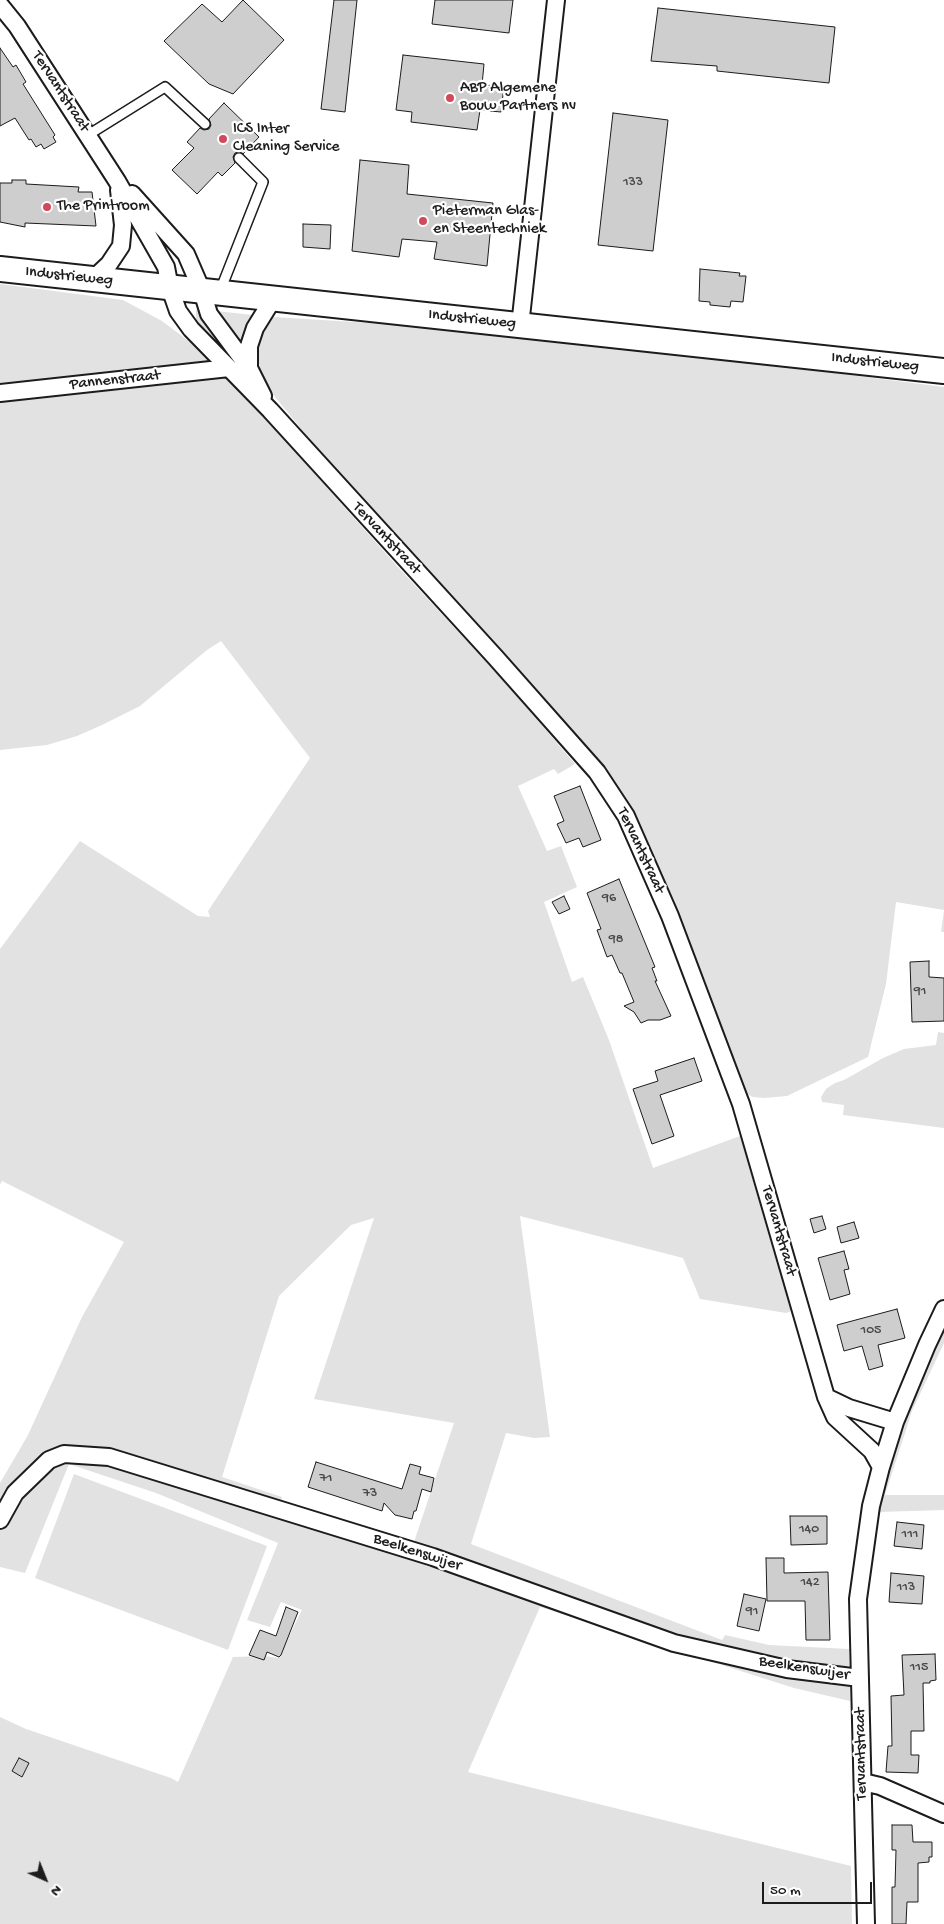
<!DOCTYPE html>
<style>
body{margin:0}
#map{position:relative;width:944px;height:1924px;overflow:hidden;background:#fff;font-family:"Gochi Hand",sans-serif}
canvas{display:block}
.north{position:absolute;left:20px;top:1854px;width:50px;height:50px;-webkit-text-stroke:4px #fff;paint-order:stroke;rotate:136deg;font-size:14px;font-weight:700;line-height:20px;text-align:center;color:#1c1c1c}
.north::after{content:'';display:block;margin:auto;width:18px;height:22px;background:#1c1c1c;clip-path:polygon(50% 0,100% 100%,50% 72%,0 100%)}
.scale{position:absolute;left:762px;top:1882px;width:110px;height:22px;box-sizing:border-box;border:2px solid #1c1c1c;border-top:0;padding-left:6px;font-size:15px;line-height:18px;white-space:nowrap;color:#1c1c1c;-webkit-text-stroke:4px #fff;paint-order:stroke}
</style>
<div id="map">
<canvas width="944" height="1924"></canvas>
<div class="north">N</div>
<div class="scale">50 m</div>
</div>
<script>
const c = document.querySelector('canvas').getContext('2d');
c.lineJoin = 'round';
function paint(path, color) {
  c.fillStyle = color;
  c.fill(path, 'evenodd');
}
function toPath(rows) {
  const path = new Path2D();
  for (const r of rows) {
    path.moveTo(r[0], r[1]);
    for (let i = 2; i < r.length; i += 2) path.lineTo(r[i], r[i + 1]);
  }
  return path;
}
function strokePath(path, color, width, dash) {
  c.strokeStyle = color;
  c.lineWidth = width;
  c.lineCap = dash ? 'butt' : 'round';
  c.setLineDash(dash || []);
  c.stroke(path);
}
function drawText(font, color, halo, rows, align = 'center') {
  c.font = font + ' "Gochi Hand",sans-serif';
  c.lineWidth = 4.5;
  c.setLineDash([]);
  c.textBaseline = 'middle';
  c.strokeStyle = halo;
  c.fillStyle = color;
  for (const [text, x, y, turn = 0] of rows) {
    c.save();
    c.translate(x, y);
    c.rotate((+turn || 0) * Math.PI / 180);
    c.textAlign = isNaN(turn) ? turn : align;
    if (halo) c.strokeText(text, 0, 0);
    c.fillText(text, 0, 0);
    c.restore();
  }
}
paint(toPath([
 [0,284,123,300,162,321,210,357,207,364,226,375,398,567,504,681,575,764,558,774,554,769,518,786,547,851,561,846,577,887,544,902,572,982,583,977,609,1040,653,1168,740,1136,791,1311,786,1313,700,1299,683,1258,520,1216,550,1437,534,1438,506,1433,471,1544,722,1640,725,1635,769,1645,849,1649,850,1701,794,1688,540,1607,468,1772,851,1866,852,1924,0,1924,0,1717,26,1729,171,1778,178,1782,233,1657,265,1656,278,1658,302,1610,281,1602,270,1627,247,1620,278,1543,156,1493,69,1464,25,1573,0,1567,0,1483,28,1435,82,1317,124,1242,2,1181,0,1185,0,949,80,841,198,916,210,917,208,911,310,758,221,641,207,650,140,706,102,725,77,736,47,745,0,750],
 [374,1218,314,1399,454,1423,413,1545,547,1589,543,1600,393,1552,160,1482,164,1471,279,1509,282,1497,222,1477,279,1296,351,1225],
 [196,309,203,317,240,369,196,324],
 [216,311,253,315,254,316,245,350],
 [273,317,387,324,733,360,944,387,944,932,941,932,944,910,896,902,886,984,868,1057,787,1096,764,1098,753,1097,745,1093,634,817,615,785,334,469,271,392,260,369,257,352,257,340,263,327],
 [938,1032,944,1033,944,1128,843,1115,844,1105,822,1102,821,1097,826,1089,835,1083,844,1080,883,1058,904,1049,936,1045],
 [944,1326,944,1343,912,1411,885,1495,944,1495,944,1510,878,1512,881,1488,906,1411],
 [74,1474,267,1546,228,1650,35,1578]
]), '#e2e2e2');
const building = toPath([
 [243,0,284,40,233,94,209,84,164,41,202,4,222,22,243,0],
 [334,0,357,0,345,112,321,109,334,0],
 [435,0,513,0,509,33,432,24,435,0],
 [658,8,835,27,829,83,717,71,717,66,651,61,658,8],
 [0,48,13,67,16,65,26,82,23,84,55,135,53,137,56,142,44,149,41,144,36,147,31,139,29,140,15,118,0,126,0,48],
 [403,55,484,64,482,85,504,86,501,112,480,110,477,130,411,122,412,112,396,110,403,55],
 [224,103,259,137,243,154,240,152,235,153,233,157,235,163,222,176,218,172,197,194,172,170,194,148,187,142,200,128,204,130,209,129,211,125,209,119,224,103],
 [613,113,668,120,653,251,598,245,613,113],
 [360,160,409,165,407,194,493,203,487,266,434,259,437,242,402,239,399,257,352,251,360,160],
 [12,180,26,180,26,184,79,187,78,192,92,192,96,226,25,223,25,227,0,222,0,183,12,183,12,180],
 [303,224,331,225,330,249,303,247,303,224],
 [700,269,740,273,739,276,746,276,743,302,731,301,730,307,710,305,710,302,699,301,700,269],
 [580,786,601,840,583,847,579,838,566,843,557,824,564,821,554,796,580,786],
 [619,879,655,967,652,968,657,981,655,981,671,1016,660,1020,648,1020,641,1023,634,1012,624,1006,634,1002,622,973,620,973,612,955,607,957,597,930,601,929,587,893,619,879],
 [564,896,570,909,559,914,552,902,564,896],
 [929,961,929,977,944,978,944,1021,912,1022,910,962,929,961],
 [694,1058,702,1081,660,1095,674,1136,652,1144,633,1089,658,1081,655,1071,694,1058],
 [822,1216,826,1229,814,1233,810,1219,822,1216],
 [854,1222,859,1238,841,1243,837,1227,854,1222],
 [844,1251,849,1269,844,1270,850,1294,830,1300,818,1258,844,1251],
 [897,1309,905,1338,878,1345,883,1366,869,1370,862,1346,844,1351,837,1325,897,1309],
 [316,1462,402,1489,410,1464,421,1467,419,1474,434,1478,431,1492,422,1489,416,1511,414,1511,412,1519,395,1515,384,1503,382,1511,308,1487,316,1462],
 [790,1516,827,1516,827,1544,791,1545,790,1516],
 [897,1522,924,1525,922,1549,894,1546,897,1522],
 [766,1558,784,1558,784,1573,828,1572,830,1640,806,1640,805,1601,767,1601,766,1558],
 [891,1573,924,1576,922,1604,889,1602,891,1573],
 [744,1594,766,1599,759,1631,737,1626,744,1594],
 [286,1607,298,1612,281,1655,279,1657,267,1652,264,1660,249,1655,260,1630,276,1636,286,1607],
 [935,1654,936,1680,930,1681,930,1683,923,1683,924,1731,911,1731,911,1755,919,1755,918,1773,886,1772,888,1746,892,1746,891,1696,904,1695,902,1655,935,1654],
 [19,1758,29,1763,22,1777,12,1771,19,1758],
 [892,1825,912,1825,913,1842,932,1842,932,1857,929,1857,929,1862,918,1863,918,1902,907,1902,906,1924,892,1924,892,1887,895,1887,896,1850,892,1850,892,1825]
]);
paint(building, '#cecece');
strokePath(building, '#1c1c1c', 1);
const service = toPath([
 [88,135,165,87,205,124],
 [220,291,263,182,239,158]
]);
const minor = toPath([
 [0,5,17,26,117,181,166,267,170,288,178,311,191,329,270,410,496,658,597,772,626,816,670,916,741,1104,826,1397,835,1417,872,1451,881,1467],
 [132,194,186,254,202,291,209,314,249,368,263,396],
 [93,279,109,264,121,246,123,225,119,190],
 [520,326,556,0],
 [249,368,249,346,255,328,273,299],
 [0,393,229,368],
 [826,1397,849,1408,895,1422],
 [0,1520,15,1493,49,1460,64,1454,109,1457,433,1557,674,1643,787,1669,860,1678],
 [863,1782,880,1786,944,1814],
 [866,1924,858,1599,871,1506,881,1467,895,1422,927,1345,944,1309]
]);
const secondary = toPath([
 [0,269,944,371]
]);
strokePath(service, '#1c1c1c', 12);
strokePath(minor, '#1c1c1c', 20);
strokePath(secondary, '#1c1c1c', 28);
strokePath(service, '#fff', 9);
strokePath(minor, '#fff', 16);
strokePath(secondary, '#fff', 24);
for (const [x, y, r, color] of [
 [450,98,5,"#d1495b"],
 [223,139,5,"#d1495b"],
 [47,207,5,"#d1495b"],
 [423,221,5,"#d1495b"]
]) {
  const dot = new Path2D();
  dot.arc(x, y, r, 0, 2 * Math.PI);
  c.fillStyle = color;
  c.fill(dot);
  strokePath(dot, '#fff', 2);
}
drawText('14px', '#484848', null, [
 ["133",633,183],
 ["96",609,899],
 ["98",616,940],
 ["91",920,992],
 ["105",871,1331],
 ["71",326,1479],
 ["73",370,1494],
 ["140",809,1530],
 ["111",910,1535],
 ["142",810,1583],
 ["113",906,1588],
 ["91",752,1612],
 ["115",919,1668]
]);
drawText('16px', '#1c1c1c', '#fff', [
 ["ABP Algemene",460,89],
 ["Bouw Partners nv",460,107],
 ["ICS Inter",233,130],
 ["Cleaning Service",233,148],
 ["The Printroom",57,207],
 ["Pieterman Glas-",433,212],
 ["en Steentechniek",433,230]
], 'left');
drawText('16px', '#1c1c1c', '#fff', [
 ["Tervantstraat",60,92,57],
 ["Industrieweg",69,277,6],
 ["Industrieweg",472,320,6],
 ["Industrieweg",875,363,6],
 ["Pannenstraat",115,381,-6],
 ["Tervantstraat",386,539,47],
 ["Tervantstraat",640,851,65],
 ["Tervantstraat",778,1231,74],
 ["Beelkenswijer",417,1553,18],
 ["Beelkenswijer",804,1669,9],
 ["Tervantstraat",862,1754,-91]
]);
</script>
